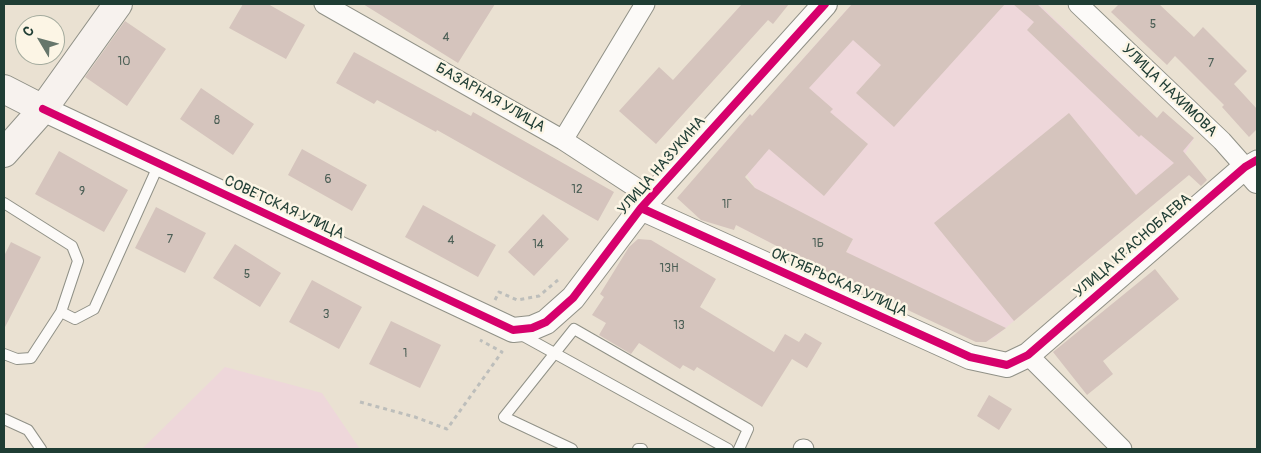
<!DOCTYPE html>
<meta charset="utf-8">
<style>
body{margin:0}
#map{position:relative;width:1261px;height:453px;overflow:hidden;background:#eae1d2;font-family:Pangolin,sans-serif}
canvas{display:block}
.frame{position:absolute;inset:0;border:5px solid #1f3d34;pointer-events:none}
.north{position:absolute;left:15px;top:15px;width:50px;height:50px;box-sizing:border-box;background:#fcf5e5;border:1px solid #a4ab9e;border-radius:50%;rotate:307deg;font-size:14px;font-weight:700;line-height:20px;text-align:center;color:#1f3d34}
.north::after{content:'';display:block;margin:auto;width:18px;height:22px;background:#66766b;clip-path:polygon(50% 0,100% 100%,50% 72%,0 100%)}
</style>
<div id="map">
<canvas width="1261" height="453"></canvas>
<div class="frame"></div>
<div class="north">С</div>
</div>
<script>
const c = document.querySelector('canvas').getContext('2d');
c.lineJoin = 'round';
function paint(path, color) {
  c.fillStyle = color;
  c.fill(path, 'evenodd');
}
function toPath(rows) {
  const path = new Path2D();
  for (const r of rows) {
    path.moveTo(r[0], r[1]);
    for (let i = 2; i < r.length; i += 2) path.lineTo(r[i], r[i + 1]);
  }
  return path;
}
function strokePath(path, color, width, dash) {
  c.strokeStyle = color;
  c.lineWidth = width;
  c.lineCap = dash ? 'butt' : 'round';
  c.setLineDash(dash || []);
  c.stroke(path);
}
function drawText(font, color, halo, rows, align = 'center') {
  c.font = font + ' Pangolin,sans-serif';
  c.lineWidth = 5;
  c.setLineDash([]);
  c.textBaseline = 'middle';
  c.strokeStyle = halo;
  c.fillStyle = color;
  for (const [text, x, y, turn = 0] of rows) {
    c.save();
    c.translate(x, y);
    c.rotate((+turn || 0) * Math.PI / 180);
    c.textAlign = isNaN(turn) ? turn : align;
    if (halo) c.strokeText(text, 0, 0);
    c.fillText(text, 0, 0);
    c.restore();
  }
}
paint(toPath([
 [852,4,1039,4,1157,118,1194,138,1185,154,1197,168,996,336,986,342,834,276,853,239,802,213,783,249,736,225,755,188,747,175,718,151,750,114,769,130,806,87,791,72],
 [225,367,322,393,360,449,142,449]
]), '#eed7da');
paint(toPath([
 [243,4,268,4,305,25,286,59,229,28],
 [363,4,495,4,458,63],
 [742,4,789,4,773,24,768,20,656,144,619,111,659,67,673,80],
 [852,4,1005,4,894,127,856,93,881,65,853,40,809,88,833,109,830,112,868,144,824,196,769,149,745,177,755,188,853,239,846,252,1006,328,986,342,976,342,833,275,736,225,734,230,701,220,677,198,750,114,752,116],
 [1013,4,1037,4,1157,118,1163,111,1194,138,1183,151,1207,180,1201,186,1189,175,1014,321,934,223,1069,113,1136,195,1174,163,1141,135,1139,137,1027,30,1034,22],
 [1119,4,1159,4,1194,37,1203,27,1247,71,1234,84,1257,109,1257,129,1249,137,1222,107,1224,105,1175,56,1167,65,1111,12],
 [125,21,166,49,127,106,85,77],
 [354,52,471,116,473,112,614,192,598,221,437,130,436,132,377,100,374,104,336,83],
 [201,88,254,124,233,155,180,119],
 [302,149,367,185,352,211,288,175],
 [59,151,128,190,104,232,35,194],
 [423,205,496,245,478,277,405,237],
 [156,207,206,233,185,273,135,248],
 [543,214,569,239,534,276,508,252],
 [638,239,651,240,716,279,700,307,774,352,785,334,799,342,805,333,822,343,807,368,792,359,762,407,697,367,694,371,683,365,680,369,639,343,631,354,599,335,606,323,592,315,604,297,600,294,629,247],
 [11,242,41,257,4,329,4,256],
 [235,244,281,273,260,307,213,278],
 [1155,269,1179,299,1103,361,1113,374,1087,395,1053,352],
 [312,280,362,307,339,349,289,322],
 [391,321,441,345,420,388,369,364],
 [989,395,1012,409,999,430,977,416]
]), '#d5c4bd');
const service = toPath([
 [4,203,72,246,78,261,61,312,75,319,94,309,159,164],
 [518,333,728,449],
 [4,354,17,359,31,358,61,312],
 [4,419,28,430,41,449],
 [572,449,504,417,574,329,748,429,739,449],
 [638,449,642,449]
]);
const minor = toPath([
 [324,4,563,140,638,189,653,195],
 [1078,4,1222,141,1245,167,1257,160],
 [563,140,645,4],
 [1028,355,1122,449],
 [803,449,804,449]
]);
const tertiary = toPath([
 [43,109,513,330,532,328,546,322,573,298,641,208,825,4],
 [641,208,970,357,1007,365,1028,355,1245,167,1257,181]
]);
const secondary = toPath([
 [4,89,43,109],
 [4,153,43,109,118,4]
]);
strokePath(service, '#909187', 12);
strokePath(minor, '#909187', 21);
strokePath(tertiary, '#909187', 26);
strokePath(secondary, '#909187', 30);
strokePath(toPath([
 [495,300,499,292,517,300,539,296,558,280],
 [360,402,415,417,447,429,502,352,480,340]
]), '#bdbebb', 3, [4, 4]);
strokePath(service, '#fcfaf8', 10);
strokePath(minor, '#fcfaf8', 19);
strokePath(tertiary, '#fcfaf8', 24);
strokePath(secondary, '#f7f2ee', 28);
strokePath(toPath([
 [43,109,513,330,532,328,546,322,573,298,641,208,825,4],
 [641,208,970,357,1007,365,1028,355,1245,167,1257,160]
]), '#d6006c', 8);
drawText('12px', '#4c5f56', null, [
 ["5",1153,25],
 ["4",446,38],
 ["10",124,62],
 ["7",1211,64],
 ["8",217,121],
 ["6",328,180],
 ["12",577,190],
 ["9",82,192],
 ["1Г",727,205],
 ["7",170,240],
 ["4",451,241],
 ["1Б",818,244],
 ["14",538,245],
 ["13Н",669,269],
 ["5",247,275],
 ["3",326,315],
 ["13",679,326],
 ["1",405,354]
]);
drawText('15px', '#1f3d34', '#fcf5e5', [
 ["УЛИЦА НАХИМОВА",1169,91,44],
 ["БАЗАРНАЯ УЛИЦА",490,98,30],
 ["УЛИЦА НАЗУКИНА",662,166,-49],
 ["СОВЕТСКАЯ УЛИЦА",284,208,25],
 ["УЛИЦА КРАСНОБАЕВА",1133,246,-41],
 ["ОКТЯБРЬСКАЯ УЛИЦА",839,283,24]
]);
</script>
